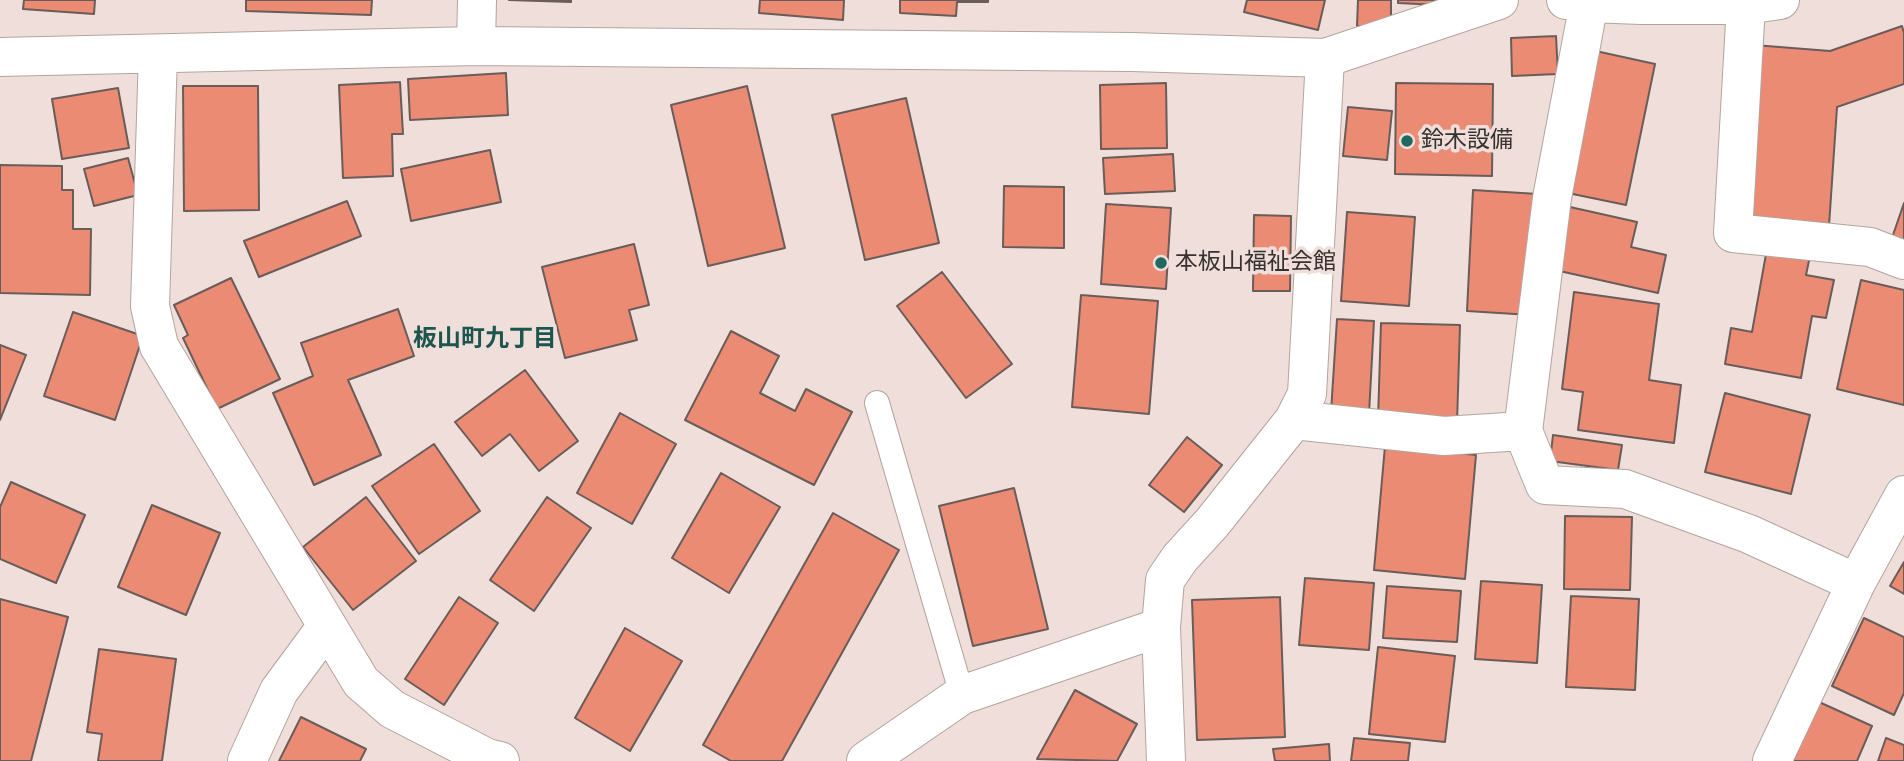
<!DOCTYPE html>
<meta charset="utf-8">
<style>
body{margin:0}
canvas{display:block;background:#efdeda}
</style>
<canvas width="1904" height="761"></canvas>
<script>
const c = document.querySelector('canvas').getContext('2d');
c.lineJoin = 'round';
function paint(path, color) {
  c.fillStyle = color;
  c.fill(path, 'evenodd');
}
function toPath(rows) {
  const path = new Path2D();
  for (const r of rows) {
    path.moveTo(r[0], r[1]);
    for (let i = 2; i < r.length; i += 2) path.lineTo(r[i], r[i + 1]);
  }
  return path;
}
function strokePath(path, color, width, dash) {
  c.strokeStyle = color;
  c.lineWidth = width;
  c.lineCap = dash ? 'butt' : 'round';
  c.setLineDash(dash || []);
  c.stroke(path);
}
function drawText(font, color, halo, rows, align = 'center') {
  c.font = font + ' "Fira Sans Condensed","Noto Sans JP",sans-serif';
  c.lineWidth = 7;
  c.setLineDash([]);
  c.textBaseline = 'middle';
  c.strokeStyle = halo;
  c.fillStyle = color;
  for (const [text, x, y, turn = 0] of rows) {
    c.save();
    c.translate(x, y);
    c.rotate((+turn || 0) * Math.PI / 180);
    c.textAlign = isNaN(turn) ? turn : align;
    if (halo) c.strokeText(text, 0, 0);
    c.fillText(text, 0, 0);
    c.restore();
  }
}
const building = toPath([
 [24,0,95,0,94,14,23,9,24,0],
 [246,0,372,0,371,15,246,11,246,0],
 [509,0,571,0,571,2,509,0],
 [760,0,844,0,843,20,759,13,760,0],
 [900,0,988,0,988,2,957,2,956,16,900,13,900,0],
 [1247,0,1325,0,1318,30,1244,12,1247,0],
 [1358,0,1391,0,1391,26,1357,26,1358,0],
 [1398,0,1438,0,1438,5,1398,3,1398,0],
 [1902,26,1904,33,1904,84,1837,107,1829,226,1740,219,1754,45,1830,51,1902,26],
 [1556,36,1558,74,1512,76,1511,38,1556,36],
 [1591,50,1655,64,1626,205,1563,192,1591,50],
 [506,73,508,115,410,120,408,79,506,73],
 [400,82,403,134,392,134,393,176,343,178,339,85,400,82],
 [1166,83,1167,148,1101,149,1100,85,1166,83],
 [1396,83,1493,84,1492,176,1395,174,1396,83],
 [183,86,258,86,259,210,184,211,183,86],
 [747,86,785,248,708,266,671,105,747,86],
 [118,88,129,148,62,159,52,99,118,88],
 [906,98,939,243,865,260,832,115,906,98],
 [1348,107,1392,111,1387,160,1343,156,1348,107],
 [490,150,501,202,411,221,401,169,490,150],
 [1173,154,1175,191,1105,194,1103,158,1173,154],
 [128,158,138,195,94,206,84,169,128,158],
 [0,165,62,166,62,190,73,190,73,229,91,229,90,295,0,293,0,165],
 [1004,186,1064,187,1064,248,1003,247,1004,186],
 [1473,190,1538,194,1531,315,1467,311,1473,190],
 [347,201,361,236,259,277,244,241,347,201],
 [1904,203,1904,242,1892,238,1904,203],
 [1106,204,1171,208,1166,289,1101,284,1106,204],
 [1570,207,1637,222,1631,247,1666,255,1658,293,1555,270,1570,207],
 [1347,212,1415,217,1409,306,1341,301,1347,212],
 [1254,215,1291,216,1290,291,1253,291,1254,215],
 [1768,243,1811,251,1806,275,1834,280,1826,318,1812,316,1801,378,1725,364,1731,328,1752,332,1768,243],
 [634,244,649,305,629,310,637,340,565,358,542,267,634,244],
 [942,272,1012,364,966,398,897,306,942,272],
 [231,278,280,379,217,409,183,338,188,335,174,305,231,278],
 [1861,280,1904,290,1904,405,1837,389,1861,280],
 [1574,292,1659,304,1649,380,1681,385,1674,443,1578,430,1583,392,1562,389,1574,292],
 [1081,295,1158,301,1149,414,1072,407,1081,295],
 [398,309,414,356,348,380,381,455,314,485,273,393,313,376,301,343,398,309],
 [73,312,143,336,115,420,44,396,73,312],
 [1337,319,1374,321,1369,414,1331,412,1337,319],
 [1381,323,1460,325,1457,423,1378,420,1381,323],
 [731,331,779,356,760,393,795,411,806,389,852,412,814,485,685,420,731,331],
 [0,345,26,355,0,420,0,345],
 [525,370,578,441,539,471,510,434,482,456,455,422,525,370],
 [1725,393,1810,415,1791,494,1705,472,1725,393],
 [620,413,676,444,632,524,577,493,620,413],
 [1553,435,1622,445,1618,470,1550,461,1553,435],
 [1187,437,1222,465,1184,512,1149,485,1187,437],
 [434,444,480,511,419,554,372,486,434,444],
 [1385,446,1476,455,1465,579,1374,570,1385,446],
 [721,473,780,507,729,593,672,558,721,473],
 [11,482,85,515,56,583,0,559,0,507,11,482],
 [1014,488,1048,629,973,646,939,506,1014,488],
 [366,497,416,561,353,610,303,547,366,497],
 [547,497,591,528,534,611,490,580,547,497],
 [152,505,220,533,186,615,118,587,152,505],
 [833,513,899,550,782,761,731,761,703,745,833,513],
 [1565,516,1632,517,1630,590,1564,589,1565,516],
 [1904,562,1904,594,1890,586,1904,562],
 [1305,578,1374,583,1369,650,1299,645,1305,578],
 [1481,581,1542,585,1537,663,1475,659,1481,581],
 [1387,586,1461,591,1457,642,1383,638,1387,586],
 [1571,596,1639,599,1635,690,1566,687,1571,596],
 [459,597,498,623,444,705,405,679,459,597],
 [1280,597,1285,737,1197,740,1192,600,1280,597],
 [0,599,68,617,31,761,0,761,0,599],
 [1864,618,1904,637,1904,693,1894,715,1832,686,1864,618],
 [625,628,682,661,630,751,575,718,625,628],
 [1378,647,1455,656,1445,742,1369,734,1378,647],
 [99,649,176,659,162,761,98,761,102,734,87,732,99,649],
 [1075,690,1137,724,1117,761,1037,759,1075,690],
 [1819,702,1872,726,1857,761,1793,761,1819,702],
 [301,717,366,749,360,761,279,761,301,717],
 [1354,738,1410,743,1408,761,1351,761,1354,738],
 [1886,738,1904,745,1904,761,1878,761,1886,738],
 [1329,744,1330,761,1275,761,1273,749,1329,744]
]);
paint(building, '#ec8b74');
strokePath(building, '#6a5c59', 2);
const service = toPath([
 [877,403,962,695]
]);
const minor = toPath([
 [1566,0,1589,3,1641,5,1746,5,1780,0],
 [1746,5,1733,233,1870,247,1904,260],
 [476,46,477,0],
 [158,54,150,306,159,346,361,682,392,709,487,758,500,761],
 [0,57,476,46,1132,52,1325,58,1499,0],
 [1294,420,1444,436,1523,431,1545,485,1625,489,1749,534,1856,583],
 [1523,431,1552,198,1589,3],
 [247,761,279,691,327,626],
 [866,761,962,695,1161,627],
 [1166,761,1161,627,1165,580,1180,558,1212,523,1294,420,1307,394,1325,58],
 [1772,761,1856,583,1904,495]
]);
strokePath(service, '#b4a4a0', 26);
strokePath(minor, '#b4a4a0', 40);
strokePath(service, '#fff', 24);
strokePath(minor, '#fff', 38);
for (const [x, y, r, color] of [
 [1407,141,7,"#206960"],
 [1161,263,7,"#206960"]
]) {
  const dot = new Path2D();
  dot.arc(x, y, r, 0, 2 * Math.PI);
  c.fillStyle = color;
  c.fill(dot);
  strokePath(dot, '#efdeda', 2.5);
}
drawText('23px', '#37312f', '#efdeda', [
 ["鈴木設備",1421,141],
 ["本板山福祉会館",1175,263]
], 'left');
drawText('bold 24px', '#1c554e', '#efdeda', [
 ["板山町九丁目",485,339]
]);
</script>
